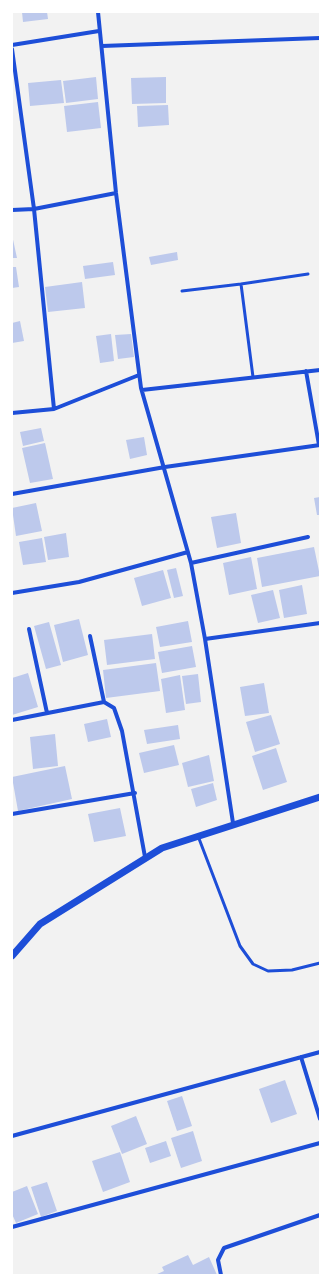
<!DOCTYPE html>
<style>
body{margin:0}
#map{position:relative;width:332px;height:1287px;overflow:hidden;background:#f2f2f2;font-family:Roboto,sans-serif}
canvas{display:block}
.frame{position:absolute;inset:0;border:13px solid #fff;pointer-events:none}
</style>
<div id="map">
<canvas width="332" height="1287"></canvas>
<div class="frame"></div>
</div>
<script>
const c = document.querySelector('canvas').getContext('2d');
c.lineJoin = 'round';
function paint(path, color) {
  c.fillStyle = color;
  c.fill(path, 'evenodd');
}
function toPath(rows) {
  const path = new Path2D();
  for (const r of rows) {
    path.moveTo(r[0], r[1]);
    for (let i = 2; i < r.length; i += 2) path.lineTo(r[i], r[i + 1]);
  }
  return path;
}
function strokePath(path, color, width, dash) {
  c.strokeStyle = color;
  c.lineWidth = width;
  c.lineCap = dash ? 'butt' : 'round';
  c.setLineDash(dash || []);
  c.stroke(path);
}
paint(toPath([
 [22,12,47,12,48,19,23,22],
 [96,77,98,99,66,103,63,81],
 [166,77,166,103,132,104,131,78],
 [61,80,64,103,30,106,28,83],
 [98,102,101,128,67,132,64,106],
 [168,105,169,125,138,127,137,106],
 [12,235,17,258,12,258],
 [177,252,178,260,151,265,149,257],
 [113,262,115,275,85,279,83,266],
 [12,267,16,267,19,287,12,288],
 [82,282,85,308,48,312,45,287],
 [20,321,24,341,12,343,12,323],
 [111,334,114,361,100,363,96,336],
 [131,334,134,357,118,359,115,335],
 [41,428,44,441,23,446,20,432],
 [144,437,147,455,130,459,126,440],
 [45,443,53,479,30,483,22,448],
 [320,497,320,515,317,515,314,498],
 [36,503,42,531,16,536,12,508],
 [236,513,241,543,217,548,211,517],
 [66,533,69,557,48,560,44,537],
 [42,538,46,562,23,565,19,542],
 [314,547,320,576,262,587,257,558],
 [251,557,257,589,229,595,223,563],
 [176,568,183,596,174,598,167,570],
 [163,570,171,598,142,606,134,578],
 [302,585,307,614,284,618,279,590],
 [273,590,280,618,258,623,251,595],
 [79,619,88,655,63,662,54,625],
 [188,621,192,642,160,647,156,627],
 [49,622,61,665,46,669,34,626],
 [152,634,155,659,107,665,104,640],
 [192,646,196,667,162,673,158,652],
 [156,663,160,691,106,698,103,670],
 [28,673,38,707,12,715,12,678],
 [198,674,201,702,186,704,182,676],
 [180,675,185,710,166,713,161,679],
 [264,683,269,713,245,716,240,687],
 [271,715,280,744,255,752,246,722],
 [107,719,111,737,88,742,84,724],
 [178,725,180,739,147,744,144,730],
 [55,734,58,766,33,769,30,737],
 [174,745,179,765,144,773,139,753],
 [276,748,287,782,263,790,252,756],
 [209,755,214,781,188,787,182,763],
 [65,766,72,799,18,811,12,777],
 [213,783,217,800,196,807,191,789],
 [120,808,126,836,94,842,88,814],
 [285,1080,297,1114,271,1123,259,1089],
 [182,1096,192,1126,177,1131,167,1101],
 [136,1116,147,1144,122,1154,111,1126],
 [193,1131,202,1161,181,1168,171,1138],
 [166,1141,171,1156,150,1163,145,1148],
 [120,1152,130,1182,103,1192,92,1161],
 [47,1182,57,1211,41,1217,31,1187],
 [27,1186,38,1214,16,1223,12,1214,12,1192],
 [188,1255,193,1265,209,1257,217,1275,155,1275,164,1271,162,1267]
]), '#bdc9ec');
strokePath(toPath([
 [241,284,308,274],
 [182,291,241,284,253,377],
 [198,836,240,946,253,964,268,971,292,970,320,963]
]), '#1d4ed8', 3);
strokePath(toPath([
 [98,12,116,193,141,388,191,563,205,639,233,823],
 [12,45,99,31],
 [102,46,320,38],
 [12,49,34,209,54,409],
 [12,210,34,209,116,193],
 [306,371,319,445],
 [142,390,320,370],
 [12,413,54,409,139,375],
 [12,494,165,467,320,445],
 [191,563,308,537],
 [12,593,79,582,188,552],
 [29,629,47,713],
 [90,636,104,702,114,708,122,731,145,857],
 [205,639,320,623],
 [12,720,104,702],
 [12,814,135,793],
 [301,1057,320,1119],
 [12,1136,320,1052],
 [12,1227,320,1143],
 [221,1275,218,1260,224,1248,320,1215]
]), '#1d4ed8', 4);
strokePath(toPath([
 [12,956,40,924,162,848,320,797]
]), '#1d4ed8', 7);
</script>
